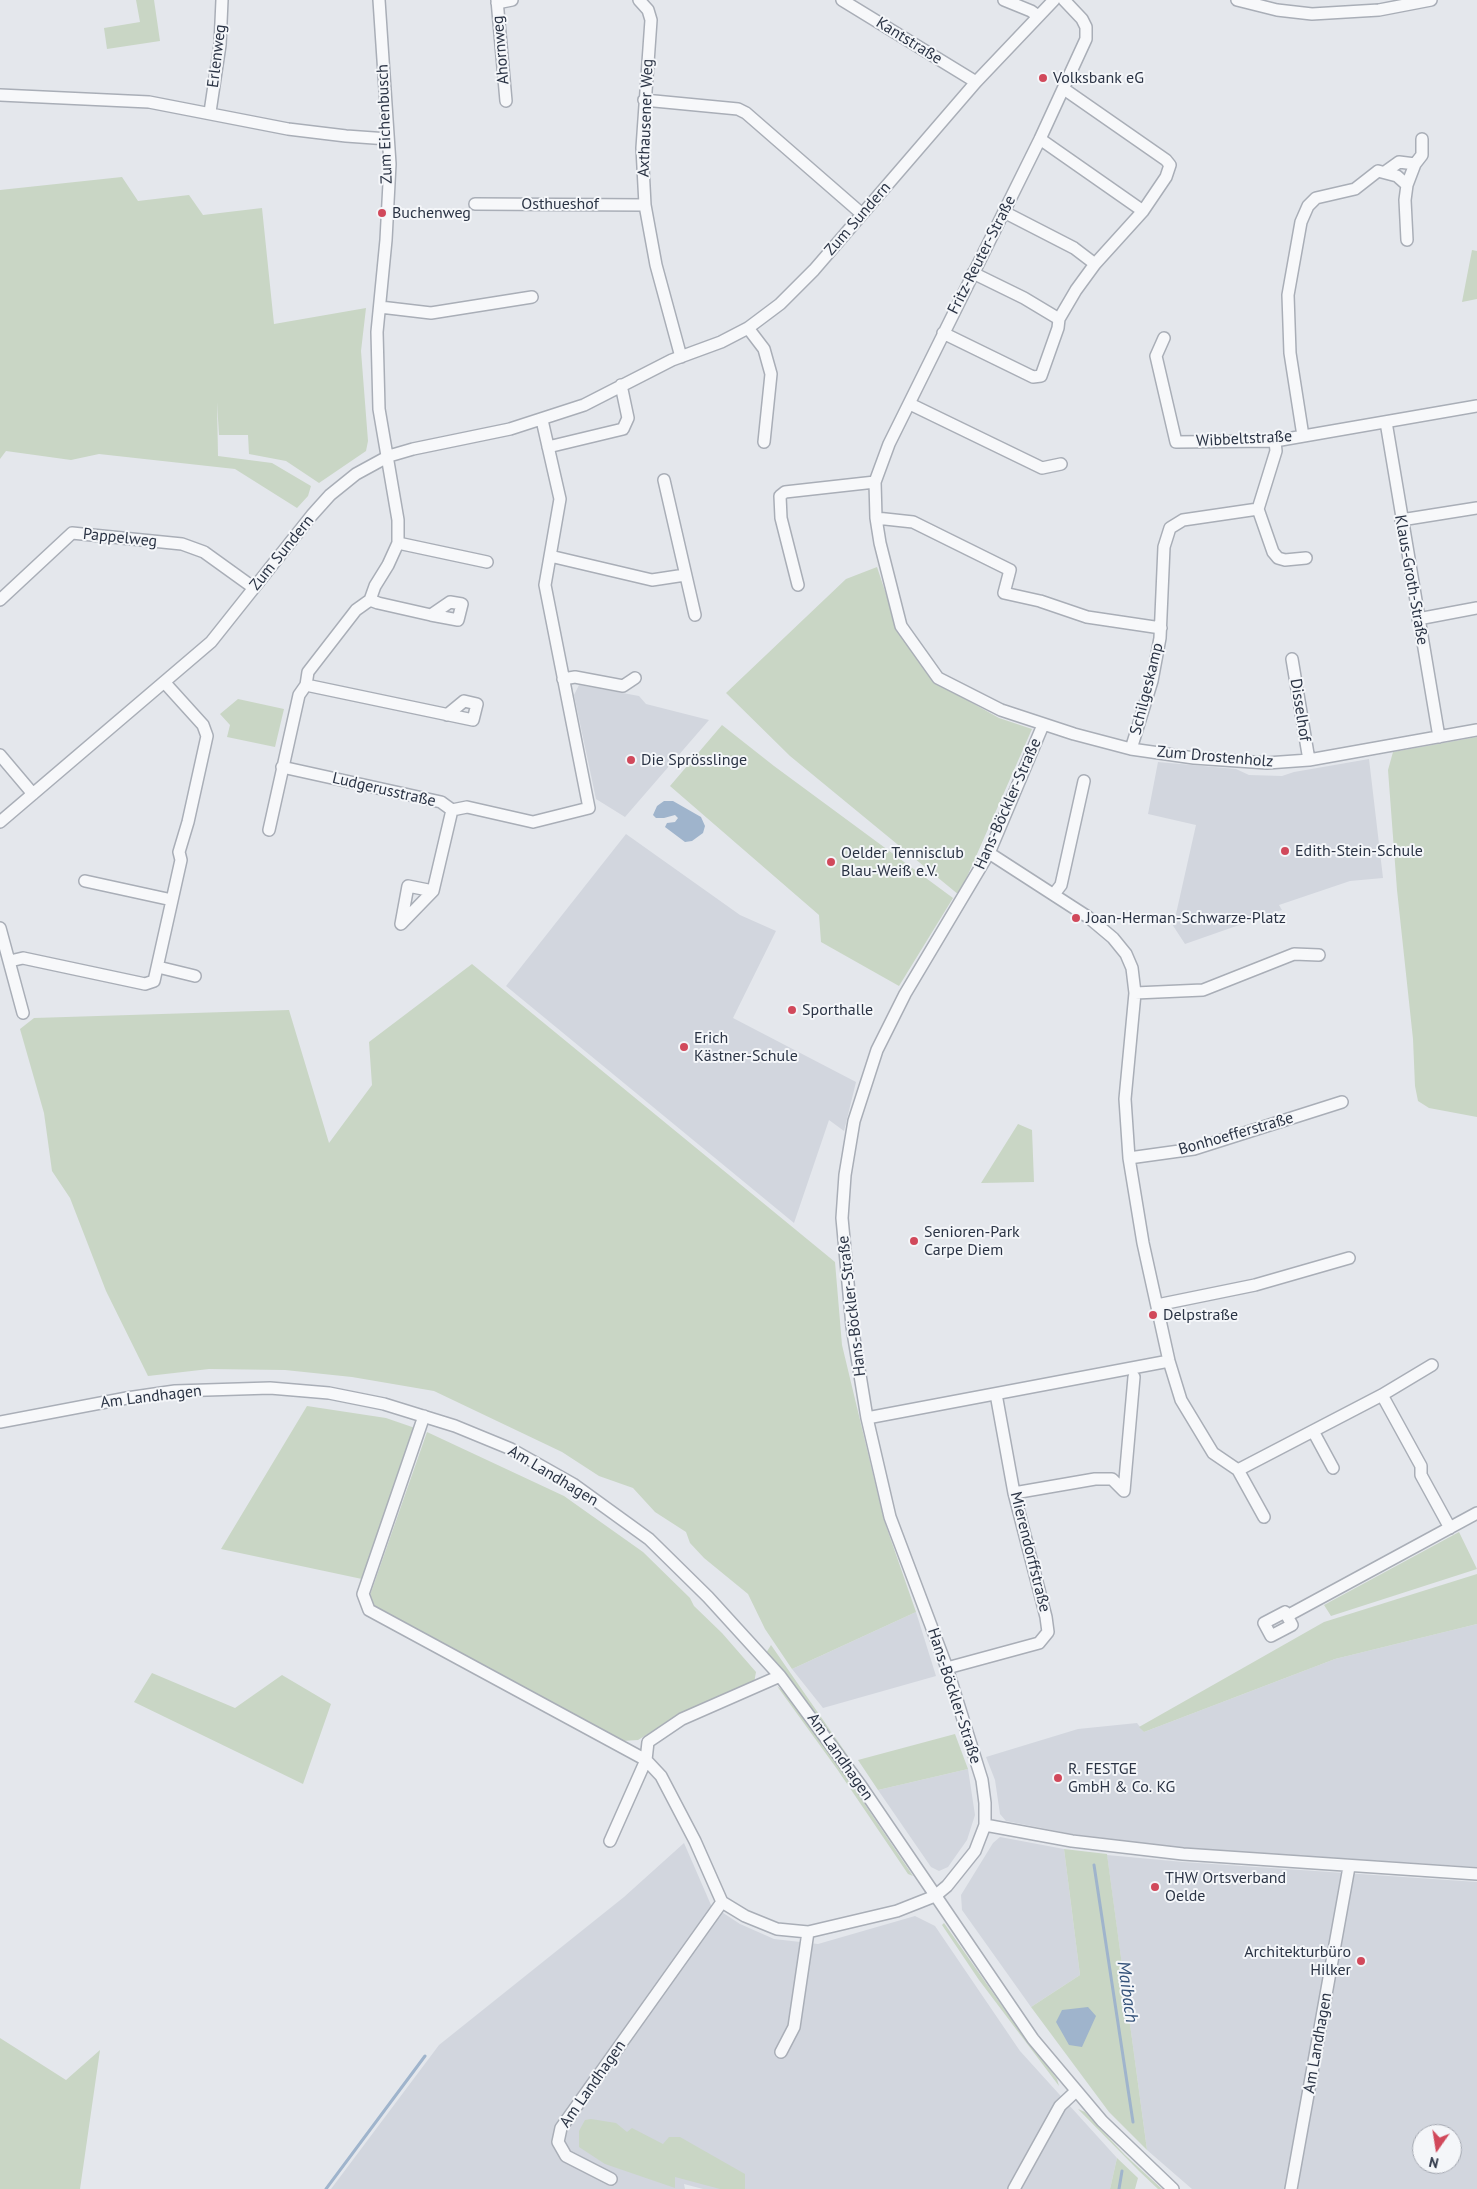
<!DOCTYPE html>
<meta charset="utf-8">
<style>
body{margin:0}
#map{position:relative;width:1477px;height:2189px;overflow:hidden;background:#e4e7ec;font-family:"PT Sans",sans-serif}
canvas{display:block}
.north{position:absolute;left:1412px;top:2124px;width:50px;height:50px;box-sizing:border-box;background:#f4f6f9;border:1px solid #a4a8b1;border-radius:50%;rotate:193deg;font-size:14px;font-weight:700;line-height:20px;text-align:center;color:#2b3445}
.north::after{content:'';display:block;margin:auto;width:18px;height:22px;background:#d1495b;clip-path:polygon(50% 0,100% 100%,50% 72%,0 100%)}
</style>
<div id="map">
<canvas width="1477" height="2189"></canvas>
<div class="north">N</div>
</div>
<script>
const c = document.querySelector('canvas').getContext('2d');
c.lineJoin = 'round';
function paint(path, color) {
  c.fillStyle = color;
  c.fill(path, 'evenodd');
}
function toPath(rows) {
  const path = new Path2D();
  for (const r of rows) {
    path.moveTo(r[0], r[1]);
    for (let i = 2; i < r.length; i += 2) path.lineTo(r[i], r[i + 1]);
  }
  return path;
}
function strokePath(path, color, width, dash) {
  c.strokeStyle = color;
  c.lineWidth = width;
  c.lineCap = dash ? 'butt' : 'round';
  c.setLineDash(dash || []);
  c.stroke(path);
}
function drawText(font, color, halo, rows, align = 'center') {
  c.font = font + ' "PT Sans",sans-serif';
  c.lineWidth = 4;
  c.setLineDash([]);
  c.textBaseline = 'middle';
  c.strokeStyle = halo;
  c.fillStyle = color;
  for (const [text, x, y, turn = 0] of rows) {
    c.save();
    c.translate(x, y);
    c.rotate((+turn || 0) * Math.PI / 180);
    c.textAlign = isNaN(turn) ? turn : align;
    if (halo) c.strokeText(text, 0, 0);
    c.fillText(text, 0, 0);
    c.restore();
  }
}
paint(toPath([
 [579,685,639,696,646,704,709,720,625,817,596,799,574,695],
 [1369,759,1383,878,1350,881,1279,905,1282,910,1185,944,1168,918,1176,914,1196,825,1148,814,1158,762,1236,769,1249,775,1282,776,1294,772],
 [626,834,740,915,776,931,733,1018,856,1082,844,1131,829,1120,794,1223,506,986],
 [916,1612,936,1676,823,1708,792,1669],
 [1477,1624,1477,1867,1183,1848,1072,1834,1006,1821,1000,1814,995,1780,986,1757,1078,1729,1137,1723,1144,1732,1335,1659],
 [968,1769,975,1815,967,1840,948,1867,939,1871,931,1867,878,1790],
 [1000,1837,1064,1849,1080,1975,1031,2007,962,1910,961,1895,993,1843],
 [684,1843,711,1905,740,1924,774,1939,818,1944,915,1916,935,1926,1020,2051,1117,2158,1110,2189,703,2189,684,2184,685,2189,331,2189,439,2045,624,1897],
 [1107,1855,1183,1862,1477,1882,1477,2189,1192,2189,1147,2150],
 [1422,2134,1452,2134,1452,2164,1422,2164]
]), '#d2d6de');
paint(toPath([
 [136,0,154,0,160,41,107,49,104,28,140,22],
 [122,177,138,201,189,195,203,215,262,208,274,324,366,308,361,351,368,441,366,451,319,483,286,461,249,454,248,435,219,435,217,402,218,456,272,463,311,486,308,496,297,508,235,469,99,454,71,460,6,451,0,459,0,190],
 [1472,250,1477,251,1477,299,1462,302],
 [877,567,898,630,935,682,999,718,1032,729,959,895,790,756,726,693,846,579],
 [238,699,284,709,275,747,227,737,230,725,220,714],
 [722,725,774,766,953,898,899,986,821,942,819,915,670,786],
 [1477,737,1477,1117,1429,1108,1418,1101,1415,1086,1413,1039,1397,890,1388,770,1393,752],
 [472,964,835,1262,842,1345,884,1520,916,1612,792,1669,765,1629,748,1594,704,1558,690,1543,686,1532,655,1512,633,1488,599,1476,562,1452,434,1391,352,1377,285,1370,209,1369,148,1376,106,1291,70,1198,52,1171,44,1113,20,1029,34,1018,289,1010,329,1143,372,1085,369,1042],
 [1018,1124,1032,1130,1034,1182,981,1183],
 [307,1406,386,1418,415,1428,362,1579,221,1549],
 [427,1432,564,1496,643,1552,690,1598,694,1606,722,1633,756,1672,754,1683,681,1714,638,1740,622,1741,374,1607,369,1598],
 [1459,1532,1477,1569,1331,1616,1324,1605],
 [1477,1574,1477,1624,1335,1659,1144,1732,1139,1727,1324,1622],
 [771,1645,864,1779,923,1867,766,1653],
 [152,1673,235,1708,282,1675,331,1704,303,1784,134,1702],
 [777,1686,787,1694,827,1748,913,1876,908,1874,837,1769],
 [955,1734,968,1769,878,1790,858,1760],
 [1064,1849,1107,1854,1147,2150,1109,2112,1031,2007,1080,1975],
 [944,1923,1007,2013,1057,2079,1059,2086,979,1980,942,1925],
 [0,2038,66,2080,100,2050,80,2189,0,2189],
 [1078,2109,1085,2112,1125,2155,1162,2189,1158,2189,1139,2171],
 [591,2119,616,2123,627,2132,632,2128,663,2144,669,2137,680,2137,745,2174,745,2189,720,2189,675,2177,675,2188,605,2164,579,2147,579,2131,585,2120],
 [1117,2158,1138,2178,1135,2189,1110,2189]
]), '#c9d6c5');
paint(toPath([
 [664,801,673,801,701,817,705,826,703,833,692,841,685,842,665,827,667,823,675,822,678,818,675,815,664,818,656,818,653,815,657,806],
 [1088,2007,1096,2016,1082,2047,1069,2045,1056,2022,1062,2010]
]), '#9fb4cc');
strokePath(toPath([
 [1094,1865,1133,2122],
 [326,2189,425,2056],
 [1119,2189,1122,2171]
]), '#9fb4cc', 3);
const minor = toPath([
 [497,0,506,101],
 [639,0,648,10,651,20,642,148,645,205,656,265,681,357],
 [842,0,976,82],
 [1004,0,1031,11,1038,16],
 [1064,0,1082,19,1086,27,1086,39,1040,139,889,444,875,482,876,518,880,543,901,626,938,678,1001,710,1074,734,1131,749,1194,758,1267,763,1309,760,1477,730],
 [1237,0,1277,10,1312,14,1379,10,1431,0],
 [497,3,512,0],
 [0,95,149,102,288,129,346,136,388,139],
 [644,100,738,109,746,113,862,214],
 [210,112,220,45,222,0],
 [1040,139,1143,211],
 [1385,172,1399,162,1415,164],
 [475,204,645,205],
 [1004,212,1074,248,1095,264],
 [1407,240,1405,200,1407,185,1415,164,1422,155,1422,139],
 [973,273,1024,298,1059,319],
 [380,307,431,313,532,297],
 [748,328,764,349,771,374,764,442],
 [943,333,1033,377,1041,376,1058,328,1059,319,1076,290,1095,264,1143,211,1166,177,1170,165,1166,160,1064,89],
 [1164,338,1156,356,1176,442,1275,441,1477,406],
 [910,404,1042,468,1061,464],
 [1386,422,1439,737],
 [1303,436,1290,353,1288,295,1301,222,1308,206,1316,198,1355,189,1378,171,1397,176,1407,185],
 [1275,441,1276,451,1258,509,1273,552,1278,558,1285,560,1306,558],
 [548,447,623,429,628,418,621,385],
 [664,480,695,615],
 [876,518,913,522,1010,570,1004,593,1040,601,1087,617,1161,628],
 [1401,520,1477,508],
 [398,543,487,562],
 [550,556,652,580,685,575],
 [798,585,781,518,780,496,785,492,875,482],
 [0,600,72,533,182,544,204,552,254,588],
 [370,600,378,603,431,615,458,620,462,604,450,602,431,615],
 [1418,619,1477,608],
 [1292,659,1309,760],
 [563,679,575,677,623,686,635,678],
 [306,685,473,720,477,704,464,701,447,715],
 [1131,749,1152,681,1160,638,1164,547,1170,528,1183,520,1258,509],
 [0,755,33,794],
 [282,767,441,802,452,810],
 [452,810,467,807,533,822,589,808,545,585,560,499,542,420],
 [0,822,211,642,312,515,330,495,356,474,389,456,413,449,510,429,584,405,672,360,721,342,748,328,780,304,814,270,976,82,1054,0],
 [269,830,299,695,306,685,308,672,356,610,370,600,375,586,388,565,398,543,398,520,379,409,377,332,386,240,390,164,379,0],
 [989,853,1088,917,1113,938,1126,954,1132,968,1135,993,1125,1099,1129,1158,1143,1243,1169,1361,1181,1400,1213,1453,1238,1470,1382,1395,1432,1365],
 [85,881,172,900],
 [433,891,408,886,401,924,433,891,452,810],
 [1054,894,1061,885,1084,781],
 [0,928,23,1013],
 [10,961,23,958,145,984,154,981,181,860,179,852,188,822,207,736,203,725,165,683],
 [158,967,195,976],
 [1135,993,1203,990,1294,954,1319,955],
 [1129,1158,1194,1149,1342,1102],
 [1157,1305,1255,1285,1349,1258],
 [1382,1395,1421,1466,1421,1475,1450,1528],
 [424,1416,363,1594,369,1610,646,1760,661,1776,695,1841,722,1902],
 [867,1418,1169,1361],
 [0,1422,127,1398,175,1391,270,1388,329,1393,384,1404,455,1426,511,1449,573,1484,649,1539,708,1597,780,1676,861,1786,1033,2039,1102,2121,1173,2189],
 [1313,1431,1333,1468],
 [1238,1470,1264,1517],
 [1014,1493,1095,1479,1112,1479,1124,1491,1134,1377],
 [1285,1612,1292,1625,1271,1636,1264,1623,1285,1612],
 [1287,1616,1477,1513],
 [947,1668,1039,1643,1048,1632,1046,1617,1014,1493,996,1394],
 [985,1825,1072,1841,1183,1854,1477,1874],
 [610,1841,646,1760,648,1742,682,1719,780,1676],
 [781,2052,794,2027,808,1932],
 [611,2179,566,2156,558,2142,561,2128,722,1902,745,1916,777,1929,808,1932,897,1911,935,1896,947,1886,975,1851,985,1825,985,1803,982,1780,947,1668,890,1517,867,1418,852,1326,842,1218,845,1175,854,1121,877,1050,905,994,989,853,1043,725],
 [1014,2189,1060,2106,1075,2092],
 [1291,2189,1349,1867]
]);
strokePath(minor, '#a9aeb7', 14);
strokePath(minor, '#f7f8fa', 11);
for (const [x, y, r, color] of [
 [1043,78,5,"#d1495b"],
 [382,213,5,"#d1495b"],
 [631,760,5,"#d1495b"],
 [1285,851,5,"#d1495b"],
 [831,862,5,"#d1495b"],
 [1076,918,5,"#d1495b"],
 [792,1010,5,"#d1495b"],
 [684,1047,5,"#d1495b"],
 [914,1241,5,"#d1495b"],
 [1153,1315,5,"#d1495b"],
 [1058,1778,5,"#d1495b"],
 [1155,1887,5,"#d1495b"],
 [1361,1961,5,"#d1495b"]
]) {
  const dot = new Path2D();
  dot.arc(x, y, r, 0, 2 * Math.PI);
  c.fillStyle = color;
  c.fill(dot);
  strokePath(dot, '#f4f6f9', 2);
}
drawText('16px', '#2b3445', '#f4f6f9', [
 ["Kantstraße",909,41,32],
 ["Ahornweg",501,50,-95],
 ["Erlenweg",217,56,-83],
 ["Axthausener Weg",646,118,-88],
 ["Zum Eichenbusch",385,124,-92],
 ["Osthueshof",560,204],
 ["Zum Sundern",858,219,-49],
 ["Fritz-Reuter-Straße",982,255,-63],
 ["Wibbeltstraße",1244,439,-3],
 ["Pappelweg",120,538,6],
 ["Zum Sundern",282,553,-51],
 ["Klaus-Groth-Straße",1411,580,80],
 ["Schilgeskamp",1147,689,-76],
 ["Disselhof",1300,710,81],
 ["Zum Drostenholz",1215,757,5],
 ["Ludgerusstraße",384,790,13],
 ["Hans-Böckler-Straße",1008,804,-66],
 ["Bonhoefferstraße",1236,1134,-16],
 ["Hans-Böckler-Straße",852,1306,-97],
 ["Am Landhagen",151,1397,-7],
 ["Am Landhagen",553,1476,31],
 ["Mierendorffstraße",1030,1552,76],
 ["Hans-Böckler-Straße",954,1696,72],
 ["Am Landhagen",840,1757,55],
 ["Am Landhagen",1318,2043,-80],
 ["Am Landhagen",593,2084,-55]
]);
drawText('16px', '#2b3445', '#f4f6f9', [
 ["Volksbank eG",1053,78],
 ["Buchenweg",392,213],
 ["Die Sprösslinge",641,760],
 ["Edith-Stein-Schule",1295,851],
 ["Oelder Tennisclub",841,853],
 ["Blau-Weiß e.V.",841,871],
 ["Joan-Herman-Schwarze-Platz",1086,918],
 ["Sporthalle",802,1010],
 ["Erich",694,1038],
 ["Kästner-Schule",694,1056],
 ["Senioren-Park",924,1232],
 ["Carpe Diem",924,1250],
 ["Delpstraße",1163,1315],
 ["R. FESTGE",1068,1769],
 ["GmbH & Co. KG",1068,1787],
 ["THW Ortsverband",1165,1878],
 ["Oelde",1165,1896],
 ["Architekturbüro",1351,1952,"right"],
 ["Hilker",1351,1970,"right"]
], 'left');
drawText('italic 18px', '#34527a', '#f4f6f9', [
 ["Maibach",1127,1992,82]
]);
</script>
